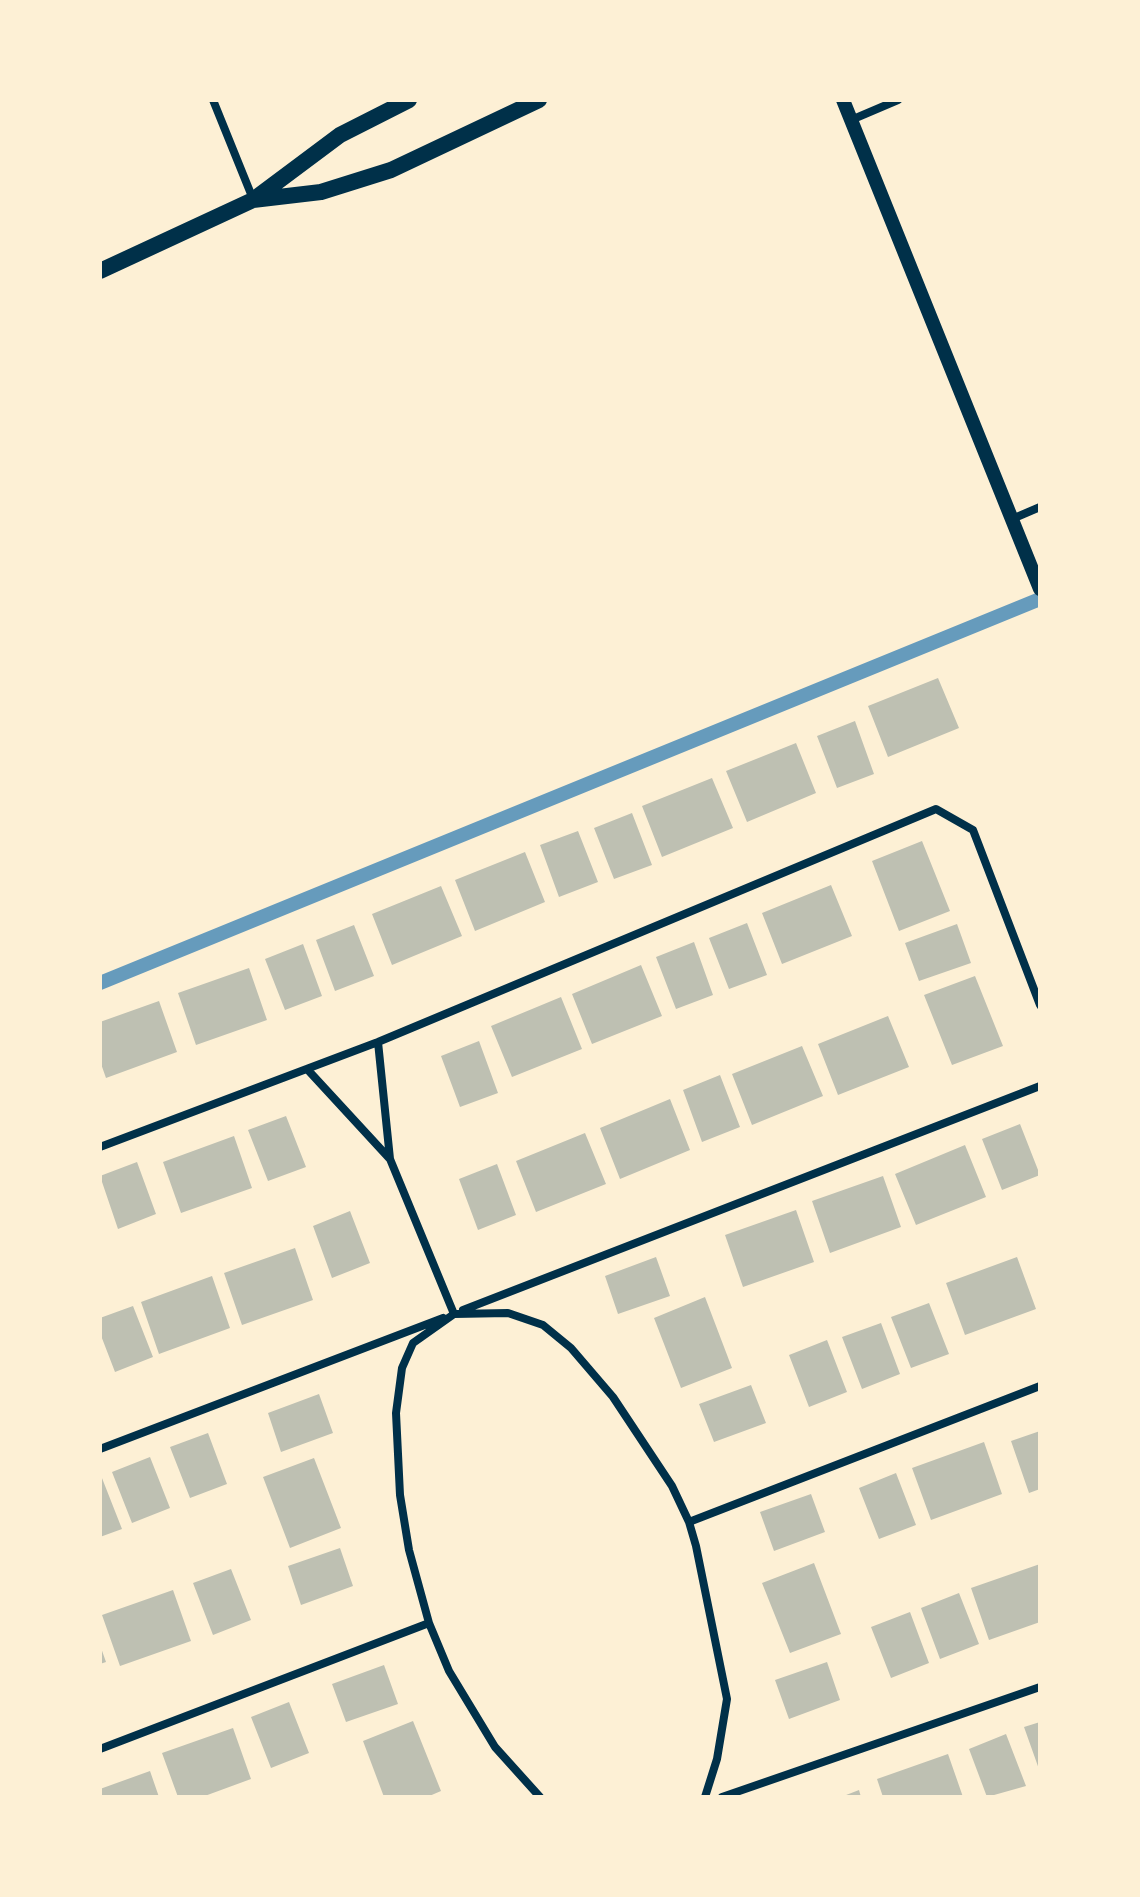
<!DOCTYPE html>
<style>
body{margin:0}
#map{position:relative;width:1140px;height:1897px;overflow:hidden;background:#fdf0d5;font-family:"Public Sans",sans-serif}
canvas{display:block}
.frame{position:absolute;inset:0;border:102px solid #fdf0d5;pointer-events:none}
</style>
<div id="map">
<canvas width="1140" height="1897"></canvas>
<div class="frame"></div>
</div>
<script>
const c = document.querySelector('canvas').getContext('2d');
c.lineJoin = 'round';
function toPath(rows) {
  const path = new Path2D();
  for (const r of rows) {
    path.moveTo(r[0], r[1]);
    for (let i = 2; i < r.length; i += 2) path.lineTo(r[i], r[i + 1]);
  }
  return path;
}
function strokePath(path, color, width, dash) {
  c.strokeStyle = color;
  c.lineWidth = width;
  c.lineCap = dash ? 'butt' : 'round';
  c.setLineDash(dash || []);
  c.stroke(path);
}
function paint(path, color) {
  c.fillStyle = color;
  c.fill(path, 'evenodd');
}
strokePath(toPath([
 [100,983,1040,599]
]), '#669bbc', 14);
paint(toPath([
 [938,678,959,728,888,757,868,706],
 [855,721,874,774,837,788,817,736],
 [796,743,816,793,747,822,726,771],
 [712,778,733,828,662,857,642,806],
 [632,813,652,865,614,879,594,828],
 [578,831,598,882,559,897,540,845],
 [922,841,950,911,899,931,872,861],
 [525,852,545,902,475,931,455,880],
 [831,885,852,936,782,964,762,913],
 [441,886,462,936,392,965,372,914],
 [747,923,767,975,729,989,709,938],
 [957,924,971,963,919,981,905,943],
 [354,925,374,976,335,991,316,940],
 [694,942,713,995,676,1009,656,957],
 [303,944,322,996,285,1010,265,959],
 [641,965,662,1016,592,1044,572,994],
 [249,968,267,1020,196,1045,178,993],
 [975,976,1003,1046,952,1065,924,995],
 [561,997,582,1049,512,1077,491,1026],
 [159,1001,177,1052,106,1078,100,1061,100,1022],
 [888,1016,909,1067,838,1095,818,1044],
 [479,1041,498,1093,460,1107,441,1056],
 [802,1046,823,1096,752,1125,732,1074],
 [720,1075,740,1127,702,1142,683,1090],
 [670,1099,690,1150,620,1179,600,1128],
 [286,1116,306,1167,268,1181,248,1130],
 [1020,1124,1040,1175,1002,1190,982,1139],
 [585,1133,606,1184,536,1212,516,1161],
 [234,1136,252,1188,181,1213,163,1162],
 [965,1145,986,1197,916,1225,895,1174],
 [137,1162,156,1214,118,1229,100,1176],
 [497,1164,516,1215,478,1230,459,1179],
 [883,1176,901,1227,830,1253,812,1201],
 [796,1210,814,1262,743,1287,725,1235],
 [350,1211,370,1263,332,1278,313,1226],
 [295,1248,313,1300,242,1325,224,1273],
 [656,1257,670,1296,618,1314,605,1276],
 [1017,1257,1036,1309,965,1335,946,1283],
 [212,1276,230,1328,159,1354,141,1302],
 [705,1297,732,1368,681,1388,654,1318],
 [929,1303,949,1354,911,1368,891,1317],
 [133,1306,153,1357,115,1372,100,1333,100,1318],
 [881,1323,900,1374,862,1389,842,1337],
 [827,1340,847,1392,809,1407,789,1355],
 [751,1385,766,1423,714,1442,699,1404],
 [319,1394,333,1433,281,1452,268,1413],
 [1040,1431,1040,1489,1029,1493,1011,1441],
 [208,1433,227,1484,190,1498,170,1447],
 [984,1442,1002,1494,931,1520,912,1468],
 [150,1457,170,1508,132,1523,112,1472],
 [314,1458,341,1528,290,1548,263,1477],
 [100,1473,122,1529,100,1537],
 [896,1473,916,1525,879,1539,859,1488],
 [811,1494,825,1532,774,1551,760,1512],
 [340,1548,353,1586,301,1605,288,1566],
 [814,1563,841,1634,790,1653,762,1583],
 [1040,1564,1040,1622,989,1640,971,1588],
 [231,1569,251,1620,213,1635,193,1583],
 [173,1590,191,1641,120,1666,102,1615],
 [959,1593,979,1644,940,1659,921,1608],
 [910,1612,929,1663,891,1678,871,1627],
 [100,1645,106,1662,100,1664],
 [827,1662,840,1700,789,1719,775,1680],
 [384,1665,398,1704,346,1722,332,1684],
 [289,1702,309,1753,271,1768,251,1717],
 [413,1721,441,1791,427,1797,384,1797,363,1741],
 [1040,1722,1040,1772,1024,1727],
 [233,1728,251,1779,202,1797,178,1797,162,1753],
 [1006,1734,1026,1786,987,1797,969,1749],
 [948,1754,963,1797,883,1797,877,1779],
 [150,1771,159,1797,100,1797,100,1789],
 [859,1790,861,1797,841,1797]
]), '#bec0b2');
strokePath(toPath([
 [213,100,253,199],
 [851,120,898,100],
 [1012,519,1040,507],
 [378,1042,390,1159,454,1314],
 [307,1069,389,1158],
 [100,1147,378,1042,936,809,973,830,1040,1005],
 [463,1310,1040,1086],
 [100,1449,443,1318],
 [689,1522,1040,1386],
 [100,1749,429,1623],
 [540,1797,495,1747,449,1671,429,1623,409,1550,400,1495,396,1413,402,1368,413,1343,454,1314,508,1313,543,1325,571,1348,613,1397,672,1486,689,1522,696,1546,727,1699,717,1759,705,1797],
 [722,1797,1040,1687]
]), '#003049', 8);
strokePath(toPath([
 [843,100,1040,589]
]), '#003049', 14);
strokePath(toPath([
 [253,200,321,192,391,170,539,100],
 [100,271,253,200,340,135,409,100]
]), '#003049', 16);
</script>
